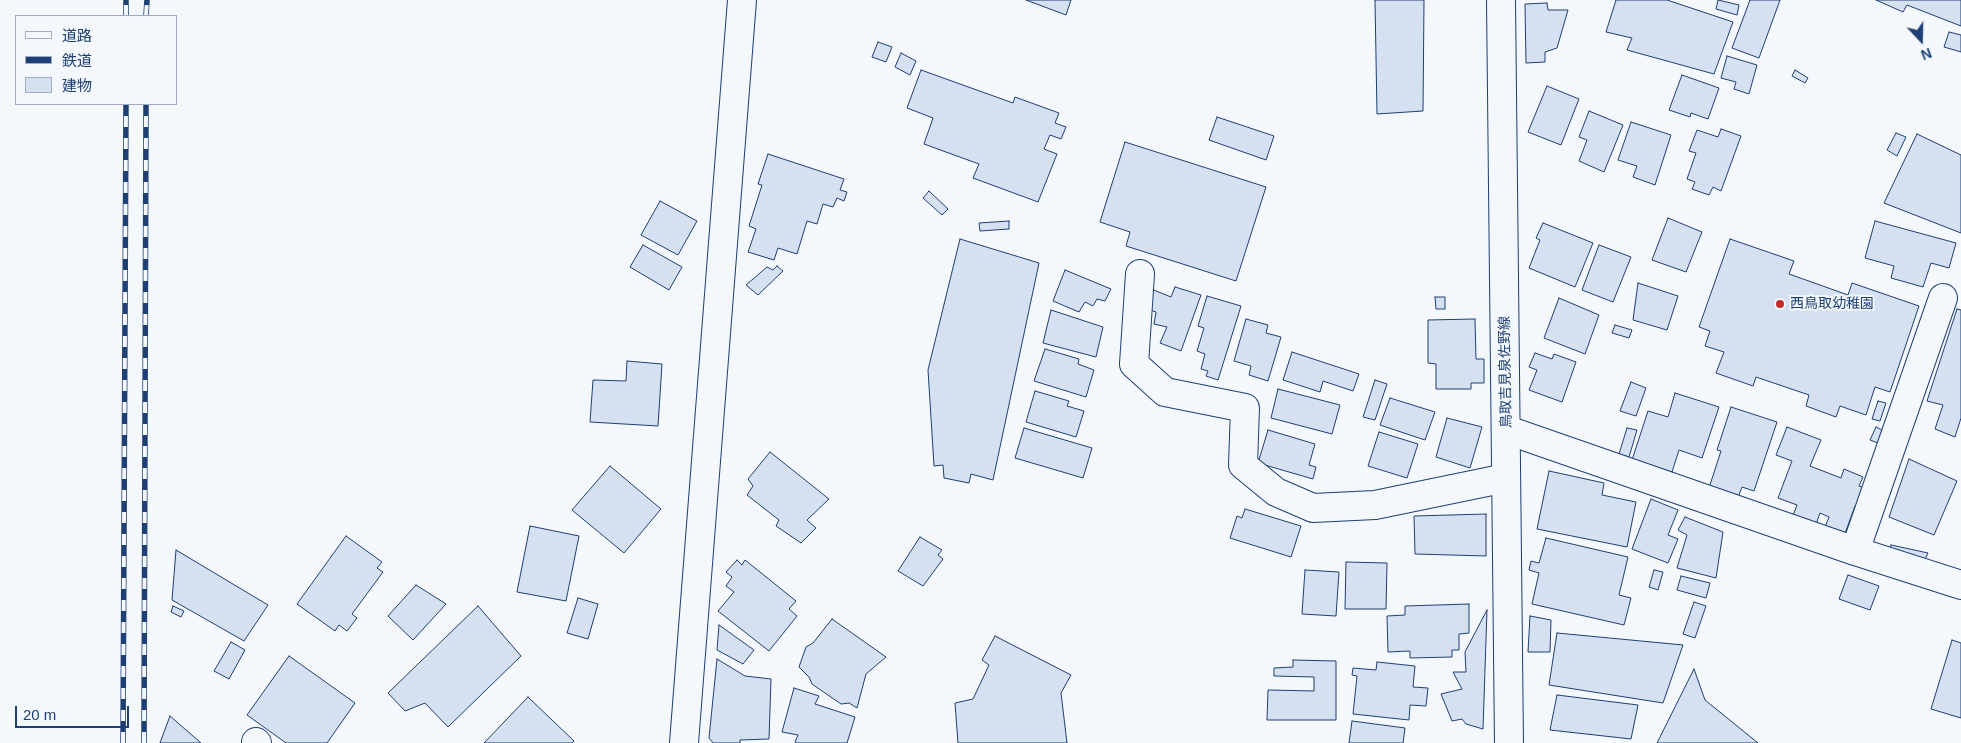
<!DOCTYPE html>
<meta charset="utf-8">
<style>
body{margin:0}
#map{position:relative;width:1961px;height:743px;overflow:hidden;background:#f4f7fb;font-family:Arial,"Noto Sans JP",sans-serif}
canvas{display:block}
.legend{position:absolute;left:15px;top:15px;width:162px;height:90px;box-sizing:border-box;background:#f4f7fb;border:1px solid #9eadc5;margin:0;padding:6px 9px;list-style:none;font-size:15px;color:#1d3f73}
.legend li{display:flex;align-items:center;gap:10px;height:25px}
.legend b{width:25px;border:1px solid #9eadc5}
.north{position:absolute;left:1896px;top:15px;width:50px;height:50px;-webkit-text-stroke:4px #f4f7fb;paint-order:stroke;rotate:159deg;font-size:14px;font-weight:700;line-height:20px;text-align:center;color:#1d3f73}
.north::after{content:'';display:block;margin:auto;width:18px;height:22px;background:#1d3f73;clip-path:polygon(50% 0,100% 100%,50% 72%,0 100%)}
.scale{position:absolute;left:15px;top:706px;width:114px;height:22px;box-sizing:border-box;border:2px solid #1d3f73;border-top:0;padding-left:6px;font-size:15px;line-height:18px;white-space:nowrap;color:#1d3f73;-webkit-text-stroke:4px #f4f7fb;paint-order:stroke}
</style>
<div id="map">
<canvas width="1961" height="743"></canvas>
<ul class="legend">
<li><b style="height:6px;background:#f4f7fb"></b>道路</li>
<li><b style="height:6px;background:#1d3f73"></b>鉄道</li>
<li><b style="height:14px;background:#d5e0f0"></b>建物</li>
</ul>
<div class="north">N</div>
<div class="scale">20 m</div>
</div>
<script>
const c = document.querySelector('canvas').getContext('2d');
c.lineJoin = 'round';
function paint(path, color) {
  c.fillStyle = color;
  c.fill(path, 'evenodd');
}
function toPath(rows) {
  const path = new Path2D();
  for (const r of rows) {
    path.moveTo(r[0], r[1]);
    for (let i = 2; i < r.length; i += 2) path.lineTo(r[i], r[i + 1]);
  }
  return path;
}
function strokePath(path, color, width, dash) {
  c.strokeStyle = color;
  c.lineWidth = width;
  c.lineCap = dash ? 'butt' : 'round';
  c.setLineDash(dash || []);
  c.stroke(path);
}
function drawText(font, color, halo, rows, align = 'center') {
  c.font = font + ' Arial,"Noto Sans JP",sans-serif';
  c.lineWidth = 4;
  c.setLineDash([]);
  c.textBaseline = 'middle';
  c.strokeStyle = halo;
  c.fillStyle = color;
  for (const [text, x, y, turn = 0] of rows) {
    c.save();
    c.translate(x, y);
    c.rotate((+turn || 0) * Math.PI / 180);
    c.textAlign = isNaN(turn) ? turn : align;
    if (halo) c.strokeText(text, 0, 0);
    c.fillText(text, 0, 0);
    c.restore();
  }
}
const building = toPath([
 [1026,0,1071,0,1066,15,1026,0],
 [1375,0,1424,0,1423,111,1377,114,1375,0],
 [1616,0,1667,0,1733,22,1714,74,1627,50,1632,38,1606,32,1616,0],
 [1718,0,1739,5,1737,15,1716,9,1718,0],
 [1750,0,1780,0,1759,58,1732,48,1750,0],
 [1876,0,1961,0,1961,26,1907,5,1903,12,1876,0],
 [1547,3,1548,10,1568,10,1557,48,1545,52,1545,62,1526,63,1525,4,1547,3],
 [1949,32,1961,35,1961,52,1944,47,1949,32],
 [878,42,892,47,886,62,872,57,878,42],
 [901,53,916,61,910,75,895,67,901,53],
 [1727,56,1757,65,1749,94,1734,89,1736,82,1721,78,1727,56],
 [921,70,1013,103,1015,97,1059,113,1055,123,1066,127,1061,139,1050,135,1044,149,1057,154,1038,202,973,178,979,164,924,144,933,118,907,108,921,70],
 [1795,70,1808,78,1805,83,1792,76,1795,70],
 [1682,75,1719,88,1708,119,1691,113,1690,117,1669,110,1682,75],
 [1547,86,1579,99,1561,145,1528,132,1547,86],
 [1589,111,1623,125,1604,172,1579,161,1587,140,1579,137,1589,111],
 [1217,117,1274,136,1266,160,1209,140,1217,117],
 [1631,122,1671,135,1655,185,1633,177,1637,166,1618,160,1631,122],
 [1721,129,1741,136,1721,191,1713,187,1709,195,1692,189,1695,182,1687,179,1696,153,1689,151,1697,130,1718,137,1721,129],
 [1896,133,1906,137,1897,156,1887,150,1896,133],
 [1917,134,1961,155,1961,233,1884,203,1917,134],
 [1125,142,1266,187,1236,281,1126,246,1130,232,1100,222,1125,142],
 [768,154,844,179,840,190,847,192,844,201,837,198,833,207,823,204,817,224,807,221,797,254,778,248,774,260,748,252,756,229,749,226,762,185,758,184,768,154],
 [929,191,948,209,942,215,923,198,929,191],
 [660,201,697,221,678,255,641,235,660,201],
 [1668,218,1702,232,1686,272,1652,260,1668,218],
 [1009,221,1009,229,980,231,979,223,1009,221],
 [1875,221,1956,243,1949,268,1931,263,1923,287,1891,278,1894,266,1865,258,1875,221],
 [1543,223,1593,243,1575,287,1529,268,1540,240,1536,238,1543,223],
 [960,239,1039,263,993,480,971,474,969,483,944,478,943,465,934,466,928,370,960,239],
 [1730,239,1794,261,1789,274,1848,295,1852,283,1919,306,1890,392,1875,387,1866,415,1840,406,1836,417,1806,406,1809,395,1756,377,1753,386,1716,373,1724,352,1705,346,1710,331,1699,327,1730,239],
 [643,245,682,267,669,290,630,267,643,245],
 [1599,245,1631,257,1613,302,1582,290,1599,245],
 [777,266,783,271,758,295,746,285,767,267,773,270,777,266],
 [1065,270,1111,289,1105,301,1097,299,1093,306,1085,302,1079,312,1053,301,1065,270],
 [1638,283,1678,296,1667,330,1633,320,1638,283],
 [1175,287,1201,295,1181,351,1160,343,1167,327,1154,324,1156,312,1144,308,1151,289,1171,297,1175,287],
 [1207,296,1241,306,1218,380,1206,376,1208,371,1201,369,1205,354,1197,351,1204,328,1198,326,1207,296],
 [1435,297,1445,297,1445,309,1436,309,1435,297],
 [1559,298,1599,315,1585,354,1544,338,1559,298],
 [1957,309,1961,310,1961,418,1955,437,1935,429,1943,405,1927,401,1957,309],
 [1051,310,1103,327,1096,357,1043,343,1051,310],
 [1246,319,1268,325,1266,333,1281,337,1268,381,1249,375,1251,366,1234,361,1246,319],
 [1475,319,1476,359,1484,359,1484,383,1471,383,1471,389,1436,389,1436,364,1428,363,1428,320,1475,319],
 [1615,325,1632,330,1629,338,1612,333,1615,325],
 [1045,349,1079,359,1078,364,1094,370,1086,397,1034,381,1045,349],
 [1292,352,1359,374,1353,391,1323,381,1320,392,1283,380,1292,352],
 [1535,353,1552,359,1554,354,1576,362,1562,402,1529,390,1537,370,1529,367,1535,353],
 [627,361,662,364,658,426,590,422,593,380,626,381,627,361],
 [1375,380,1387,384,1375,420,1363,417,1375,380],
 [1631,382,1646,388,1636,416,1620,411,1631,382],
 [1278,389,1340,405,1332,434,1271,418,1278,389],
 [1035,391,1069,401,1067,406,1084,411,1076,437,1026,422,1035,391],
 [1675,393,1719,407,1702,458,1679,450,1672,472,1632,460,1648,411,1668,417,1675,393],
 [1390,398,1435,412,1425,440,1380,425,1390,398],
 [1878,401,1886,403,1880,421,1872,419,1878,401],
 [1731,407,1777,422,1754,491,1742,487,1737,500,1708,491,1721,451,1717,450,1731,407],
 [1447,418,1482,427,1470,468,1436,457,1447,418],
 [1787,427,1821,440,1810,466,1841,478,1844,469,1863,477,1859,486,1867,489,1860,508,1855,506,1843,539,1823,532,1829,517,1820,513,1814,530,1791,521,1797,505,1778,498,1792,461,1776,455,1787,427],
 [1876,427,1882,430,1878,443,1870,440,1876,427],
 [1024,428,1092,448,1083,478,1015,458,1024,428],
 [1627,428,1637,430,1629,457,1619,454,1627,428],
 [1268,430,1315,444,1309,465,1316,467,1313,479,1258,463,1268,430],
 [1379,432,1418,444,1407,478,1368,466,1379,432],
 [770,452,829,499,807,520,816,528,801,543,776,526,779,520,747,495,753,486,748,479,770,452],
 [1909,459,1957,481,1934,535,1889,517,1909,459],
 [610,466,661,509,624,553,572,510,610,466],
 [1549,471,1604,483,1602,495,1636,502,1627,547,1537,529,1549,471],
 [1651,499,1678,510,1668,535,1678,539,1668,563,1632,549,1651,499],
 [1245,509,1301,526,1291,557,1230,538,1237,516,1242,518,1245,509],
 [1486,514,1486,556,1415,554,1414,516,1486,514],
 [1685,517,1723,532,1716,578,1677,568,1687,535,1678,530,1685,517],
 [530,526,579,536,566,601,517,592,530,526],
 [346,536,382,562,377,568,383,572,352,614,357,618,347,631,339,625,335,631,297,604,346,536],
 [920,537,942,550,938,555,943,559,923,586,898,571,920,537],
 [1546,538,1628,557,1619,595,1631,598,1624,625,1532,604,1539,573,1529,570,1531,561,1539,563,1546,538],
 [1891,545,1928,553,1922,566,1887,555,1891,545],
 [176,550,268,605,244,641,172,600,176,550],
 [737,560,742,565,745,560,796,601,789,609,797,616,769,651,718,611,734,592,726,586,732,577,726,572,737,560],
 [1346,562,1387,563,1386,609,1345,609,1346,562],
 [1305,570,1339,572,1336,616,1302,614,1305,570],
 [1654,570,1663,572,1658,590,1649,587,1654,570],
 [1848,575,1879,586,1870,610,1839,599,1848,575],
 [1681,576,1710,583,1706,598,1677,590,1681,576],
 [416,585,446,604,413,640,388,616,416,585],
 [578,598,598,604,588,639,567,633,578,598],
 [1694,602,1706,606,1695,638,1683,634,1694,602],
 [1469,604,1469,633,1459,634,1459,650,1452,650,1452,657,1410,658,1410,651,1388,652,1387,616,1405,615,1405,606,1469,604],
 [173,606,184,611,181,617,171,612,173,606],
 [478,606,521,656,448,727,425,703,405,711,388,693,478,606],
 [1487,610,1483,729,1466,724,1462,719,1452,721,1441,694,1462,689,1453,672,1466,672,1465,652,1487,610],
 [1530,616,1551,620,1550,652,1528,652,1530,616],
 [832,619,886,657,866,674,857,708,849,703,841,704,812,684,809,677,799,667,806,647,813,643,832,619],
 [719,625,754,650,743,664,717,650,719,625],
 [1557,633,1683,645,1663,703,1549,685,1557,633],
 [995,636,1071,675,1061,693,1067,743,958,743,955,703,973,699,989,665,982,660,995,636],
 [1952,640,1961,643,1961,718,1931,709,1952,640],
 [231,642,245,650,229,679,214,671,231,642],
 [289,656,355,703,327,743,286,743,247,715,289,656],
 [717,659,745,676,771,679,769,739,740,740,740,743,713,743,709,738,717,659],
 [1293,660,1336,661,1336,720,1267,720,1268,690,1314,691,1314,677,1274,676,1274,668,1293,667,1293,660],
 [1377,662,1415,666,1413,687,1428,688,1426,706,1410,705,1409,720,1353,714,1357,676,1352,675,1353,668,1376,670,1377,662],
 [1694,669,1705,700,1758,743,1657,743,1694,669],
 [794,688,819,696,815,704,855,717,847,743,797,743,795,742,798,735,782,732,794,688],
 [1557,695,1638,705,1631,739,1550,730,1557,695],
 [528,697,574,741,572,743,484,743,528,697],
 [170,716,201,743,160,743,170,716],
 [1352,721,1405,728,1403,743,1349,743,1352,721]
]);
paint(building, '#d5e0f0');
strokePath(building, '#1d3f73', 1);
const minor = toPath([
 [1140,274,1134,364,1165,392,1245,408,1243,465,1276,492,1313,508,1375,505,1506,478],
 [1507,430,1855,551,1961,585],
 [1855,551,1943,298],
 [256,742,257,743]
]);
const tertiary = toPath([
 [684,743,742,0]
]);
const secondary = toPath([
 [1501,0,1509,743]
]);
strokePath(minor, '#1d3f73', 30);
strokePath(tertiary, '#1d3f73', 30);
strokePath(secondary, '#1d3f73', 30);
strokePath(minor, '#f4f7fb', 28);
strokePath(tertiary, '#f4f7fb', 28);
strokePath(secondary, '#f4f7fb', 28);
const rail = toPath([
 [126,16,126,0],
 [146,16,147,0],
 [123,743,126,104],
 [144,743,146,104]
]);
strokePath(rail, '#1d3f73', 5.5);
strokePath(rail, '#f4f7fb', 4, [11]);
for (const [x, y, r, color] of [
 [1780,304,5,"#c62828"]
]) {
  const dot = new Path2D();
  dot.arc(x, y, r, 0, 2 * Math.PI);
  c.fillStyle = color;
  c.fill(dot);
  strokePath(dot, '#f4f7fb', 2);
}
drawText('14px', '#1d3f73', '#f4f7fb', [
 ["西鳥取幼稚園",1790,304]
], 'left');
drawText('14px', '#1d3f73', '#f4f7fb', [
 ["鳥取吉見泉佐野線",1506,372,-91]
]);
</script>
